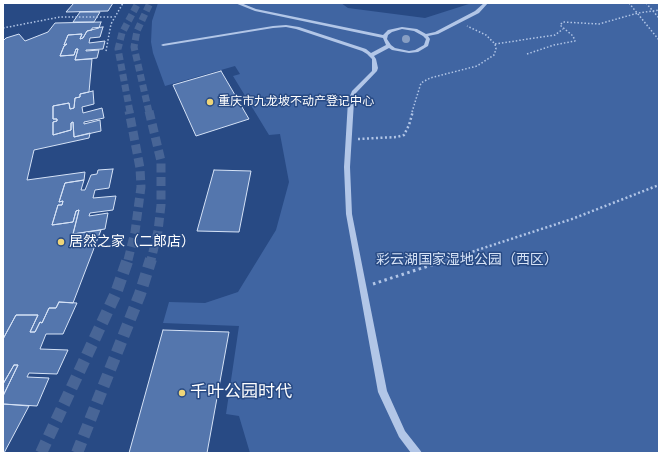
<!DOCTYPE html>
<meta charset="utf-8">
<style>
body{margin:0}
#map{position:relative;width:662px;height:456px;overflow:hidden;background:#284a84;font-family:"Sofia Sans Condensed",sans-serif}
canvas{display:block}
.frame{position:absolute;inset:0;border:4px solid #fff;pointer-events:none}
</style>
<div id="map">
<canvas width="662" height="456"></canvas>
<div class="frame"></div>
</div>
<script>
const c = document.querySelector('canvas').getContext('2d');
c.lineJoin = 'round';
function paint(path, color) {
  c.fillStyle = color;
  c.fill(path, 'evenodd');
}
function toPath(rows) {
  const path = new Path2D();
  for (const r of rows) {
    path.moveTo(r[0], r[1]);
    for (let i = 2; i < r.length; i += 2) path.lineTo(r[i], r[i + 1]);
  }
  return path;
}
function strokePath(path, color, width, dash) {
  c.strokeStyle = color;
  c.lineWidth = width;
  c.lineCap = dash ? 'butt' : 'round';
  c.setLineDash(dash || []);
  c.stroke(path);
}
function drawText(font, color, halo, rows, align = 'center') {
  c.font = font + ' "Sofia Sans Condensed","Noto Sans SC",sans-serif';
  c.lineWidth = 3;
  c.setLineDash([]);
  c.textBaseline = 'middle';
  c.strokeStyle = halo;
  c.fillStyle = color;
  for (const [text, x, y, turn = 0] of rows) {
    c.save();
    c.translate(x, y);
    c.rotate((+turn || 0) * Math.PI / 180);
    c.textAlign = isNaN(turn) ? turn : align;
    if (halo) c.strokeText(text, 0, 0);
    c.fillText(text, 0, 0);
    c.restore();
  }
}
paint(toPath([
 [158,3,341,3,348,8,425,18,472,3,659,3,659,453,250,453,239,416,226,414,239,326,163,323,169,302,205,303,238,292,276,230,289,182,280,134,269,135,233,76,240,74,235,66,165,86,153,53,151,42,152,21]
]), '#4065a2');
const building = toPath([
 [74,3,113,3,108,11,66,12,74,3],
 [80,12,100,12,94,22,73,22,80,12],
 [101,22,99,28,87,31,83,38,80,39,82,34,68,35,64,45,67,44,64,46,60,56,74,55,76,49,78,49,75,60,92,59,89,92,80,94,80,97,75,98,74,108,70,109,69,103,53,106,53,119,57,119,57,121,53,122,53,135,71,130,71,123,73,122,74,137,90,133,89,138,34,150,27,180,85,172,84,180,65,183,59,202,63,201,62,205,58,205,52,225,73,222,76,211,79,210,73,234,101,230,73,303,59,302,56,308,49,308,42,323,40,322,35,332,30,332,38,315,16,315,3,339,3,41,6,38,19,34,25,41,48,32,55,23,101,22],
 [103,27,100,37,90,38,89,43,105,41,103,49,86,50,86,51,99,50,97,58,75,60,78,49,76,49,74,55,60,56,64,46,67,44,64,45,68,35,82,34,80,39,83,38,87,31,92,30,92,28,103,27],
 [221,71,249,119,196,136,173,85,221,71],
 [93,91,94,104,82,107,83,113,102,108,104,118,84,122,84,124,100,120,101,131,74,137,73,122,71,123,71,130,53,135,53,122,57,121,57,119,53,119,53,106,69,103,70,109,74,108,75,98,80,97,80,94,93,91],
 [113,169,109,188,95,190,93,198,116,196,113,210,90,213,89,216,108,213,105,229,73,234,79,210,76,211,73,222,52,225,58,205,62,205,63,201,59,202,65,183,84,180,81,190,85,190,91,175,97,174,98,170,113,169],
 [214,170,251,171,239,232,197,231,214,170],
 [59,302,77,303,63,334,46,334,40,349,68,350,57,374,29,373,27,377,49,378,37,406,3,404,3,396,18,365,14,365,3,384,3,339,16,315,38,315,30,332,35,332,40,322,42,323,49,308,56,308,59,302],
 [163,330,229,332,207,453,129,453,163,330],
 [14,365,18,365,3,396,3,384,14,365],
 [3,404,29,406,4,453,3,453,3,404]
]);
paint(building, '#5476ad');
strokePath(building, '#d5e2f6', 1);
strokePath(toPath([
 [130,112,118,49,122,33,138,3],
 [149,112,134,47,137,31,150,3]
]), '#486596', 7, [7, 3.5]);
strokePath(toPath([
 [149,111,161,161,161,205,158,231,151,260],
 [128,260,135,232,141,187,140,168,129,111]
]), '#486596', 9, [9, 4.5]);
strokePath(toPath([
 [41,453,116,293,128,259],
 [77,453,140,294,151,259]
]), '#486596', 12, [12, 6]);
strokePath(toPath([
 [629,3,659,40],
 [646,3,659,18],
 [3,28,60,17,114,17],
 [495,44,555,35,563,29],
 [106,51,111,24,123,3],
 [527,54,554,45,575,41,573,36,560,25,563,22,599,24,638,13,659,10],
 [412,112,421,83,430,78,477,66,494,55,496,49,495,44,486,35,467,26]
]), '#b2c6e7', 1.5, [1.5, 2]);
strokePath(toPath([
 [358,139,397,137,404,135,409,125,413,111],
 [447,260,572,219,659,185]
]), '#b2c6e7', 2.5, [2, 2.5]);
strokePath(toPath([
 [373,284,450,259]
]), '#b2c6e7', 3, [2.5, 3.5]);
paint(toPath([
 [235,3,241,3,256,9,383,35,388,30,402,27,417,29,426,34,435,32,475,11,484,3,488,3,479,13,438,34,428,36,430,39,428,46,418,52,409,53,392,50,389,48,374,56,376,59,378,68,377,71,356,93,354,101,350,167,352,214,387,391,405,431,420,450,422,453,411,453,399,437,378,392,346,214,344,167,348,101,352,91,372,71,372,59,367,54,362,51,296,29,286,27,273,28,163,46,161,45,163,44,273,26,286,25,299,27,366,49,371,53,386,45,383,38,255,11,235,3],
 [402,29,414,31,423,36,426,39,424,45,415,50,409,51,395,48,391,45,387,39,388,35,392,32,402,29]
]), '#b2c6e7');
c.fillStyle = '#879ec3';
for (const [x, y] of [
 [406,39]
]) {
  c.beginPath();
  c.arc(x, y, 4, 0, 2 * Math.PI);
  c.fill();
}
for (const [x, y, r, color] of [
 [210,102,4,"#efd578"],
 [61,242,4,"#efd578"],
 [182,393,4,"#efd578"]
]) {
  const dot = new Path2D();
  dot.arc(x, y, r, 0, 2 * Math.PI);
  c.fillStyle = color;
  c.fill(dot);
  strokePath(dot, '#284a84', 1.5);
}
drawText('12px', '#fff', '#284a84', [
 ["重庆市九龙坡不动产登记中心",218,102]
], 'left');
drawText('14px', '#fff', '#284a84', [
 ["居然之家（二郎店）",69,242]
], 'left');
drawText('14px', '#d5e2f6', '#284a84', [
 ["彩云湖国家湿地公园（西区）",467,260]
]);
drawText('17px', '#fff', '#284a84', [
 ["千叶公园时代",190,393]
], 'left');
</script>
